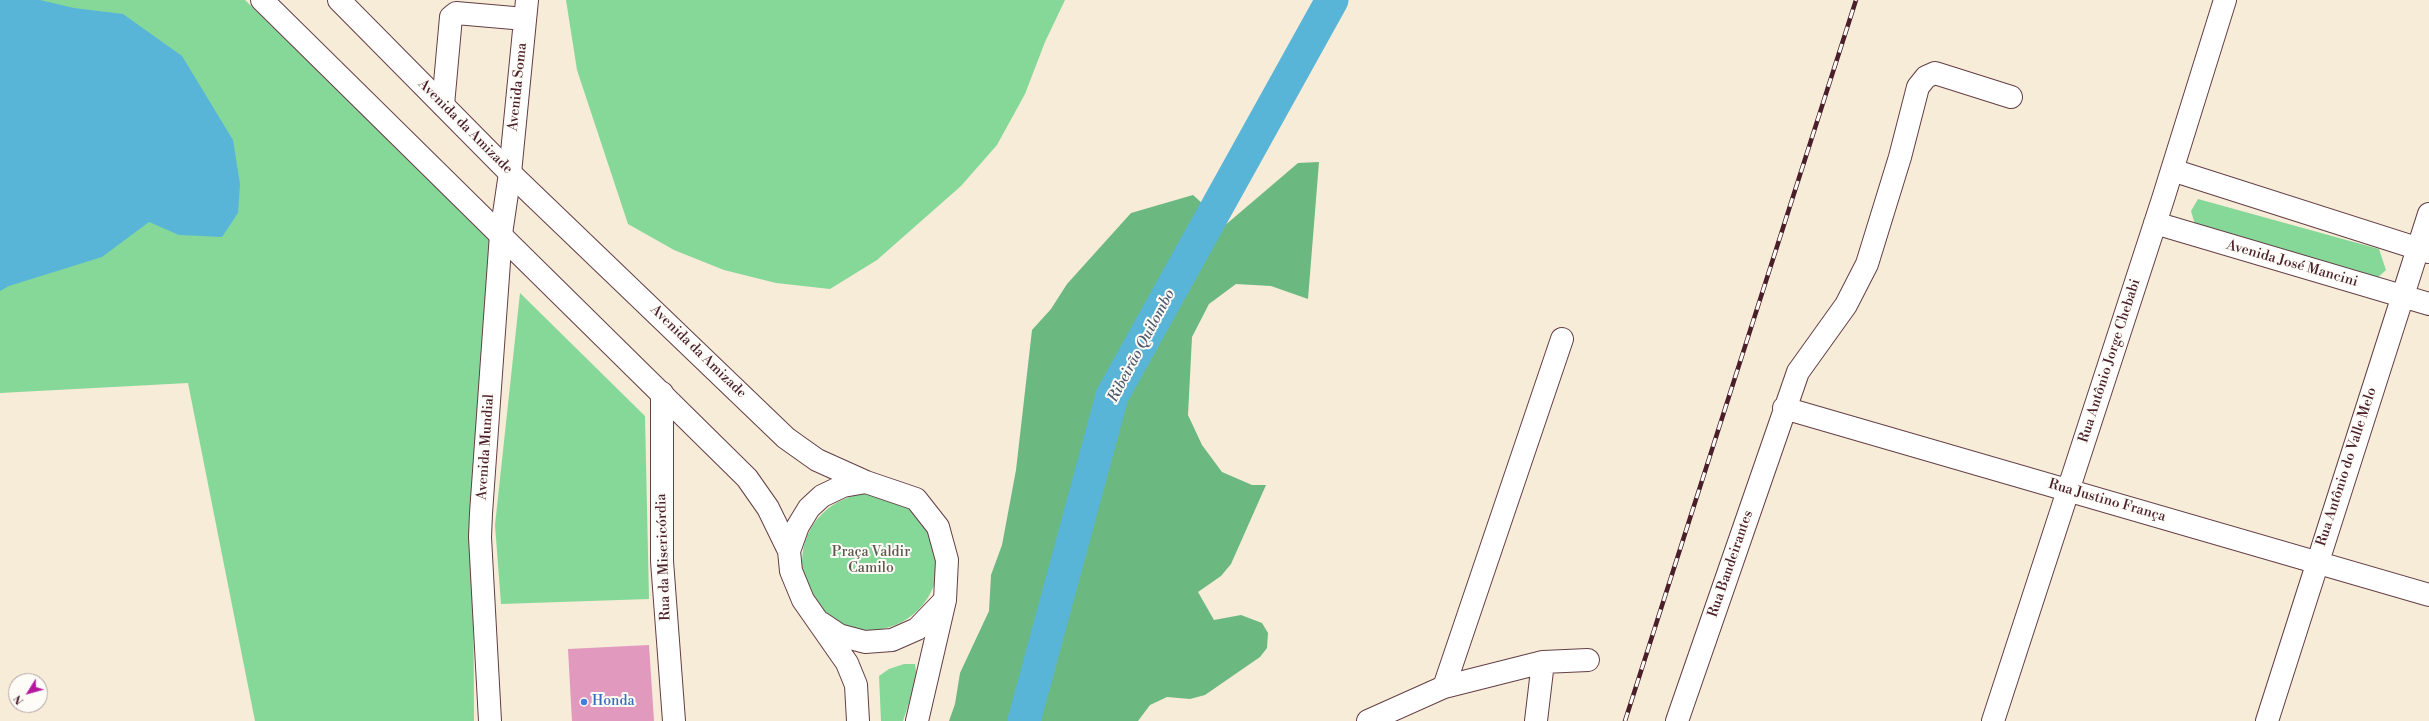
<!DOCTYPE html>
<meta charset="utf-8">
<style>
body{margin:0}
#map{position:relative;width:2429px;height:721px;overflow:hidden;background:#f6ecd8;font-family:"Libre Bodoni",serif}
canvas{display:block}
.north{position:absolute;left:8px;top:673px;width:40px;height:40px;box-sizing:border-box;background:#fdfcf7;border:1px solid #b5a4a5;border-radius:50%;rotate:233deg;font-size:11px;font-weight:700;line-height:16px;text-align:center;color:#4a1f2b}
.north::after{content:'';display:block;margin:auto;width:14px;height:18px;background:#b5179e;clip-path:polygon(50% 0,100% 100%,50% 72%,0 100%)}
</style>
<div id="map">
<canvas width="2429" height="721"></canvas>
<div class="north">N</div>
</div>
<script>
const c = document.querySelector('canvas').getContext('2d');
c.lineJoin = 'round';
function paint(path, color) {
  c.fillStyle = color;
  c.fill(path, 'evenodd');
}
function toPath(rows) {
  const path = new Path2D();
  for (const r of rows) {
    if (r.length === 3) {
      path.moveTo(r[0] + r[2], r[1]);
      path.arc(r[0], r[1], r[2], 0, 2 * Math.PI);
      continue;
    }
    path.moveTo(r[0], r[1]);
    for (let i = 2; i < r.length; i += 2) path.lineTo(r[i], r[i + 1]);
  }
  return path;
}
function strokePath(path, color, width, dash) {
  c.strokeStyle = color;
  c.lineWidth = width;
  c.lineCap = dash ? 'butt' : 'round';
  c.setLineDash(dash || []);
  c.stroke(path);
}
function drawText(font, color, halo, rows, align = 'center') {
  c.font = font + ' "Libre Bodoni",serif';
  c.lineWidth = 4;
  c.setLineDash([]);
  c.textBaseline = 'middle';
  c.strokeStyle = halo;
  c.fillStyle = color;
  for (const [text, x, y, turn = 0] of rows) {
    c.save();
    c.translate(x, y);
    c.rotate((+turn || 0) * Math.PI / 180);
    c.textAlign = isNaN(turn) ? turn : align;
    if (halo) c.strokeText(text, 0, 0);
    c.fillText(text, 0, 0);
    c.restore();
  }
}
paint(toPath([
 [0,0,245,0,500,247,473,523,474,721,255,721,188,383,0,393],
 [566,0,1065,0,1045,42,1025,94,997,145,961,186,877,260,830,289,776,283,724,270,674,250,628,224,577,70],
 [2198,199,2379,249,2386,270,2375,280,2196,228,2191,211],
 [520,293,645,416,649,599,501,604,495,525],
 [870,562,68],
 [904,664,915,664,917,678,903,721,881,721,879,676,889,669]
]), '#86d899');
paint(toPath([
 [1319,162,1308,299,1271,286,1236,284,1209,304,1192,337,1188,415,1202,445,1222,472,1252,485,1266,485,1231,564,1221,576,1198,592,1214,620,1241,615,1262,623,1268,633,1267,648,1260,657,1205,695,1190,699,1167,697,1150,705,1138,721,949,721,955,704,960,673,989,611,991,575,1002,545,1016,470,1032,330,1051,309,1067,284,1131,213,1193,195,1214,214,1223,227,1298,163]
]), '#6cb881');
paint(toPath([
 [0,0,40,0,74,8,123,14,182,56,233,140,240,184,238,213,222,237,179,235,149,222,102,257,9,286,0,291]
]), '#59b5d7');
strokePath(toPath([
 [1024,721,1112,396,1332,0]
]), '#59b5d7', 33);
paint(toPath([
 [649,645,654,721,572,721,568,649]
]), '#e299be');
const minor = toPath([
 [443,105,451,17,456,13,525,19],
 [2172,170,2429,252],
 [2155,223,2429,304],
 [662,393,662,561,674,721],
 [1784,408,2429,595],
 [1444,687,1562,339],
 [490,721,480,537,481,513,501,234,510,173,527,0],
 [1368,721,1444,687,1543,662,1588,660],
 [1536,721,1543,662],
 [1677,721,1798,372,1846,305,1867,264,1900,157,1918,87,1926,77,1935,73,2011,97],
 [1993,721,2163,199,2225,0],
 [2267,721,2429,214]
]);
const major = toPath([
 [262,0,747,478,768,508,789,551,791,571,803,600,847,663,856,685,858,721],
 [339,0,510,173,786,438,817,460,866,482,916,499,938,527,947,560,945,600,917,721],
 [789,551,798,526,809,508,822,496,843,486,866,482],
 [821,623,839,635,865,642,892,640,917,629,945,600]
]);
strokePath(minor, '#643e45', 24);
strokePath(major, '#643e45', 24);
strokePath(minor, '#fff', 22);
strokePath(major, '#fff', 22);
const rail = toPath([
 [1625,721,1856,0]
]);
strokePath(rail, '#4a1f2b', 4.5);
strokePath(rail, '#fdfcf7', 3, [9]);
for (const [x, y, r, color] of [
 [584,702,4,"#3f7fe0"]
]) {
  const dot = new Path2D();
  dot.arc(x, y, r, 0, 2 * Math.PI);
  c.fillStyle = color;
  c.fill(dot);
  strokePath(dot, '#fdfcf7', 1.5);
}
drawText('14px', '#4a1f2b', '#fdfcf7', [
 ["Avenida Soma",518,87,-84],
 ["Avenida da Amizade",465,127,45],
 ["Avenida José Mancini",2292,264,16],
 ["Avenida da Amizade",698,352,44],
 ["Rua Antônio Jorge Chebabi",2110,361,-72],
 ["Avenida Mundial",486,447,-86],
 ["Rua Antônio do Valle Melo",2347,467,-72],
 ["Rua Justino França",2107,501,16],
 ["Rua da Misericórdia",664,557,-92],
 ["Rua Bandeirantes",1731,564,-71]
]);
drawText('14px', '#5c564c', '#fdfcf7', [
 ["Praça Valdir",871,553],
 ["Camilo",871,569]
]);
drawText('14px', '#366cbe', '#fdfcf7', [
 ["Honda",592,702]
], 'left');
drawText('italic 15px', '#505b70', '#fdfcf7', [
 ["Ribeirão Quilombo",1142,346,-62]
]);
</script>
